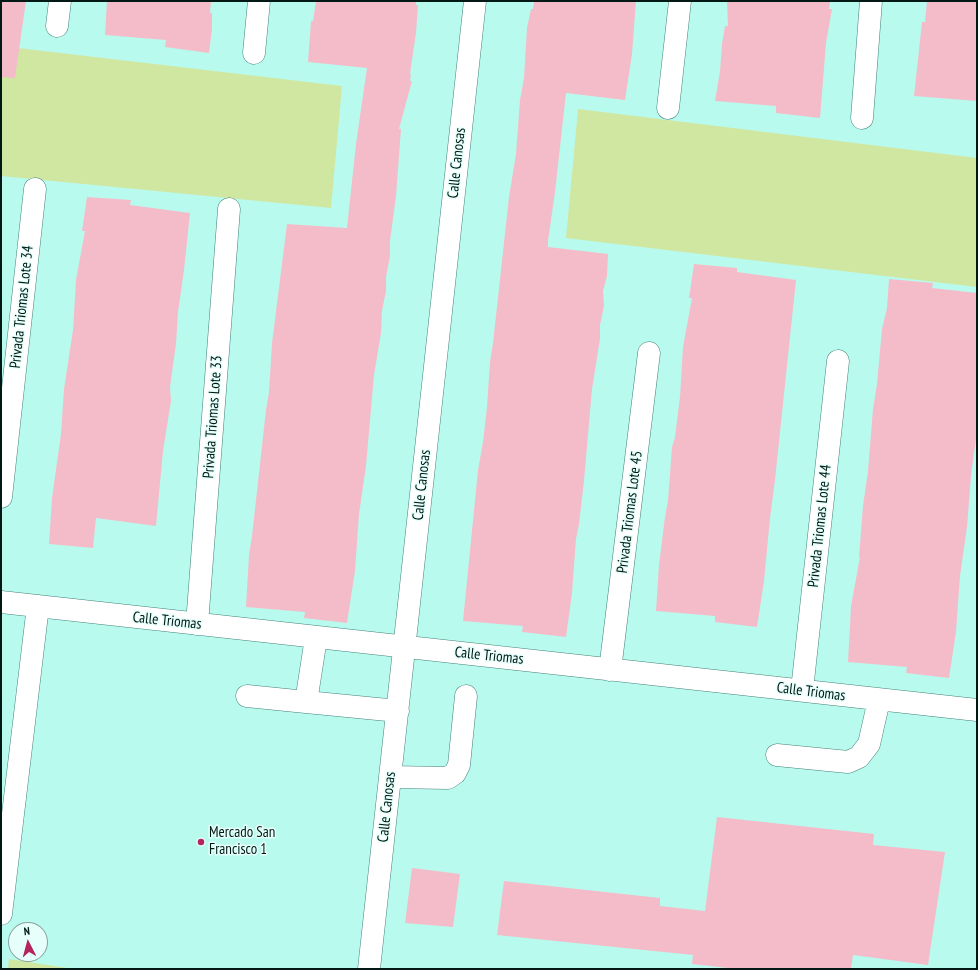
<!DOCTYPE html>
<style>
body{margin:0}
#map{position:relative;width:978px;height:970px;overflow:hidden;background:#b9faef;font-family:"PT Sans Narrow",sans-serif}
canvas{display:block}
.frame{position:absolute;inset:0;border:2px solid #001915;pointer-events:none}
.north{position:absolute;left:8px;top:922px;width:40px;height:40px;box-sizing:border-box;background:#e6fffa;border:1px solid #8aa39e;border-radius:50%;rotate:354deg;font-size:11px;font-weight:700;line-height:16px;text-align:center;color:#001915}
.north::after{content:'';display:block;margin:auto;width:14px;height:18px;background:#b2255d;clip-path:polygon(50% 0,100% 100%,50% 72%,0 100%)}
</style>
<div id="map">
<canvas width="978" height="970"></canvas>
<div class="frame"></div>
<div class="north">N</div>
</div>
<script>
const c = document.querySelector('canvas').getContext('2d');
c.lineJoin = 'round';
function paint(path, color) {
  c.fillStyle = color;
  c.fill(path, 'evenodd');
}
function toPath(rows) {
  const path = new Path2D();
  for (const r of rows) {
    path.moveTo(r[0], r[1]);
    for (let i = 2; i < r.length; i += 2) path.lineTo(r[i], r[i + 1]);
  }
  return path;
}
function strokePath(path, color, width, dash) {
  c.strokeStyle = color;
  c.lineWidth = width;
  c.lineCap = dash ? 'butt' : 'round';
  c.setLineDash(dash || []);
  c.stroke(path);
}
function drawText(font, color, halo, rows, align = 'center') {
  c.font = font + ' "PT Sans Narrow",sans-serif';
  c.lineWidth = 3;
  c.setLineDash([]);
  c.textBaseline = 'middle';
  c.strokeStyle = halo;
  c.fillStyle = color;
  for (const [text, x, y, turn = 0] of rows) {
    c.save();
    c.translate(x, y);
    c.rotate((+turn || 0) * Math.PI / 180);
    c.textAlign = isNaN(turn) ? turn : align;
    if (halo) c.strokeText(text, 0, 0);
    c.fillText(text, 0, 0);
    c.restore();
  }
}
paint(toPath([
 [1,46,342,86,331,208,1,176],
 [578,109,977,158,977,287,566,238],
 [9,959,74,969,8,969]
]), '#d0e7a1');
paint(toPath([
 [1,1,26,1,15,78,1,77],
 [107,1,211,1,210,13,212,13,212,29,209,53,165,47,166,40,105,35],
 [316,1,416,1,416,5,418,5,416,33,410,74,411,74,410,81,412,81,399,129,401,129,396,196,390,241,390,256,386,277,386,291,382,311,381,333,374,375,366,466,359,514,355,571,347,623,304,618,305,612,246,607,249,555,252,536,266,410,269,392,272,343,287,224,347,228,356,144,367,68,308,62,311,21,313,21],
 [534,1,636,1,632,54,625,100,566,93,555,192,548,241,548,247,608,254,607,276,603,291,604,306,600,325,600,339,592,389,584,481,579,524,576,539,572,593,566,637,522,632,523,626,463,621,478,470,483,442,487,407,490,362,493,343,509,197,516,154,520,100,524,78,527,28,531,9,533,9],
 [727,1,830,1,829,9,832,9,826,43,820,118,776,113,776,106,715,101,720,71,722,44,725,26,728,26],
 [927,1,977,1,977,101,914,96,922,22,925,22],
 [87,197,131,200,130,205,190,213,184,270,178,312,176,344,170,387,171,401,163,451,156,526,96,518,93,548,49,544,52,498,61,434,64,389,73,330,76,280,85,231,82,231],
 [694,264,737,268,737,272,796,280,775,480,770,518,764,581,757,627,715,622,715,616,656,611,659,565,665,517,668,501,672,447,675,437,680,397,683,347,692,298,689,298],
 [889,279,933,283,932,288,977,293,977,431,971,476,967,527,960,576,956,632,949,678,906,673,907,667,848,662,851,606,860,557,859,557,863,506,868,471,873,409,877,384,882,329,887,308],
 [717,817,874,834,873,845,945,852,928,965,853,955,851,969,737,969,692,964,693,955,497,935,504,881,660,898,660,906,705,911],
 [412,868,460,874,453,927,405,923]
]), '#f4bcc9');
const minor = toPath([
 [57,26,60,1],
 [254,53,259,1],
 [668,108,680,1],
 [862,118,871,1],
 [1,497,35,189],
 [1,602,977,710],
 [197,624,229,209],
 [316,638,306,702,398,711],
 [610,670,649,353],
 [802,690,838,361],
 [247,696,306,702],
 [777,755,848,762,859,757,869,744,879,700],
 [390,777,448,778,455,773,459,765,466,696],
 [1,914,38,606],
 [369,969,475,1]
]);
strokePath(minor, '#448279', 23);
strokePath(minor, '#fff', 22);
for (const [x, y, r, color] of [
 [201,842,4,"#b2255d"]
]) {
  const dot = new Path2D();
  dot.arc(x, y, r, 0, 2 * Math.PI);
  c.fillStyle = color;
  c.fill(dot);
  strokePath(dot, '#e6fffa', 1.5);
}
drawText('15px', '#001915', '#e6fffa', [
 ["Calle Canosas",457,163,-84],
 ["Privada Triomas Lote 34",22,307,-84],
 ["Privada Triomas Lote 33",213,417,-86],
 ["Calle Canosas",422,485,-84],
 ["Privada Triomas Lote 45",630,512,-83],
 ["Privada Triomas Lote 44",820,526,-84],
 ["Calle Triomas",167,621,6],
 ["Calle Triomas",489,656,6],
 ["Calle Triomas",811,692,7],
 ["Calle Canosas",387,807,-84]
]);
drawText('15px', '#001915', '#e6fffa', [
 ["Mercado San",209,833],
 ["Francisco 1",209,850]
], 'left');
</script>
